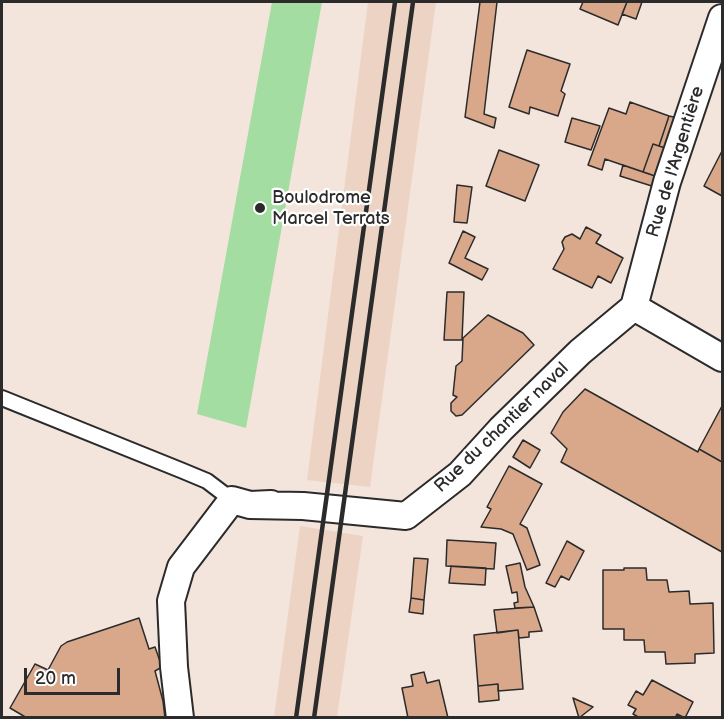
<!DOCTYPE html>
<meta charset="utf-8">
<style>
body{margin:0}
#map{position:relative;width:724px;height:719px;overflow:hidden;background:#f4e5dc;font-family:"Balsamiq Sans",sans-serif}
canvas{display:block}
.frame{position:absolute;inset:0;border:3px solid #2b2b2b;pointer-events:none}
.scale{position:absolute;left:24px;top:668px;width:96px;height:27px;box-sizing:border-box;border:3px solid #2b2b2b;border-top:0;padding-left:8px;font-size:18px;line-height:21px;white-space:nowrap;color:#2b2b2b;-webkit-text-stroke:4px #fff;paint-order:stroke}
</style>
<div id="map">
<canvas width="724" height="719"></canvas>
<div class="frame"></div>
<div class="scale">20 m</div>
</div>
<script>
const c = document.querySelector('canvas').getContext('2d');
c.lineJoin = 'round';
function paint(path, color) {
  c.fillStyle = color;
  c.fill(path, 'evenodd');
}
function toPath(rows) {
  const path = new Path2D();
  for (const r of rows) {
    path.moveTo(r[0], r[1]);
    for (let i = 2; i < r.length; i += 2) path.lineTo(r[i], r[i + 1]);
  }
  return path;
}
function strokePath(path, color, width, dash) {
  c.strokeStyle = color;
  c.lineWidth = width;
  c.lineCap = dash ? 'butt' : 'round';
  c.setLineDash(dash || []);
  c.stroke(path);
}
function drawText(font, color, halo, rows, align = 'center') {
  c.font = font + ' "Balsamiq Sans",sans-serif';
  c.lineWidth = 4.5;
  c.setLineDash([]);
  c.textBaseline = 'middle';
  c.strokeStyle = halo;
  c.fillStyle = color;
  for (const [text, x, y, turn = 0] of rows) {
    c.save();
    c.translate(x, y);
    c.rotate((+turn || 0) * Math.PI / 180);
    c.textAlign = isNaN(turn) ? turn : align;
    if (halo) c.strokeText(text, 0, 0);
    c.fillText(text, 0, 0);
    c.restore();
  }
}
paint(toPath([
 [368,2,436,2,370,487,307,480],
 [300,526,363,536,337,717,274,717]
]), '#ecd3c4');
paint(toPath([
 [272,2,322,2,246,428,197,414]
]), '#a3dda2');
const building = toPath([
 [480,2,497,2,484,114,496,118,494,128,465,117,480,2],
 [583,2,627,2,618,25,580,9,583,2],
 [627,2,642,2,636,19,622,14,627,2],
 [527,50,570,64,561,91,565,94,558,116,530,107,529,114,509,107,527,50],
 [630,102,669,116,659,146,653,144,643,172,605,159,602,170,588,165,609,108,626,114,630,102],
 [669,116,678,118,668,149,659,146,669,116],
 [572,118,600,126,591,150,565,142,572,118],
 [653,144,668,149,658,177,643,172,653,144],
 [499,150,539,165,525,201,486,186,499,150],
 [722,151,722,196,704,186,722,151],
 [623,165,658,177,655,187,620,176,623,165],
 [457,185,472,187,467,223,454,222,457,185],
 [586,227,601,235,596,243,623,258,611,283,598,276,592,288,553,269,564,249,562,242,565,237,572,234,580,239,586,227],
 [463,231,475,237,465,258,488,269,482,280,449,263,463,231],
 [447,292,464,292,462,340,444,340,447,292],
 [488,315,523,333,534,345,462,415,456,416,451,411,451,403,457,397,453,395,456,366,462,361,463,338,488,315],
 [585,389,698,452,699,449,722,462,722,552,561,462,567,449,551,433,563,412,585,389],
 [722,406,722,462,699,449,722,406],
 [523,440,540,450,530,468,513,457,523,440],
 [509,466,542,484,520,524,527,528,540,565,527,570,513,534,501,529,481,527,491,509,487,507,509,466],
 [447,540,496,543,494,569,446,566,447,540],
 [567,541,584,551,569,580,561,576,555,587,546,583,567,541],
 [414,558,428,559,424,600,411,598,414,558],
 [520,563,525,587,534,607,515,608,514,603,518,602,517,592,512,593,506,566,520,563],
 [451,566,486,568,485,585,449,583,451,566],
 [624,568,646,568,647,580,667,580,669,592,689,591,690,604,713,603,714,653,695,654,695,663,666,664,665,652,645,652,644,640,624,640,624,629,603,629,603,570,624,570,624,568],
 [411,598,424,600,423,614,409,612,411,598],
 [534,607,542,631,529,632,529,637,519,638,518,630,497,633,494,610,534,607],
 [139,618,149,649,155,647,162,667,155,671,163,701,165,718,27,718,10,708,35,664,48,670,61,646,67,642,139,618],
 [518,630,523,689,498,691,498,684,478,686,474,635,518,630],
 [424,672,427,683,439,680,448,718,408,718,402,688,413,686,411,675,424,672],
 [652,680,693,702,685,718,677,714,675,718,640,718,633,714,636,709,628,705,636,691,643,695,652,680],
 [498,684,499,700,479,702,478,686,498,684],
 [573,698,593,707,579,718,573,698]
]);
paint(building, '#d9a88b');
strokePath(building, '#2b2b2b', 1.5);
const lane = toPath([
 [2,398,183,471,207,481,232,500]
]);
const street = toPath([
 [634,307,667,182,722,18],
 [634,307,722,358],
 [271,504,250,505,303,506,406,516,460,474,501,429,580,352,634,307],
 [180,718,174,667,171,601,181,567,232,500,250,505]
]);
strokePath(lane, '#2b2b2b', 18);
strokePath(street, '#2b2b2b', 30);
strokePath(lane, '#fff', 14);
strokePath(street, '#fff', 26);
strokePath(toPath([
 [296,718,395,2],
 [314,718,413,2]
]), '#2b2b2b', 4.5);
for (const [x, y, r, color] of [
 [260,208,6,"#2b2b2b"]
]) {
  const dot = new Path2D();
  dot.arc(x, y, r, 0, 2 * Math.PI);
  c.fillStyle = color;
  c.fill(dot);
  strokePath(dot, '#fff', 2);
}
drawText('18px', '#2b2b2b', '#fff', [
 ["Rue de l'Argentière",676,162,-73],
 ["Rue du chantier naval",502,428,-44]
]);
drawText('18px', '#2b2b2b', '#fff', [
 ["Boulodrome",272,198],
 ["Marcel Terrats",272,219]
], 'left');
</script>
